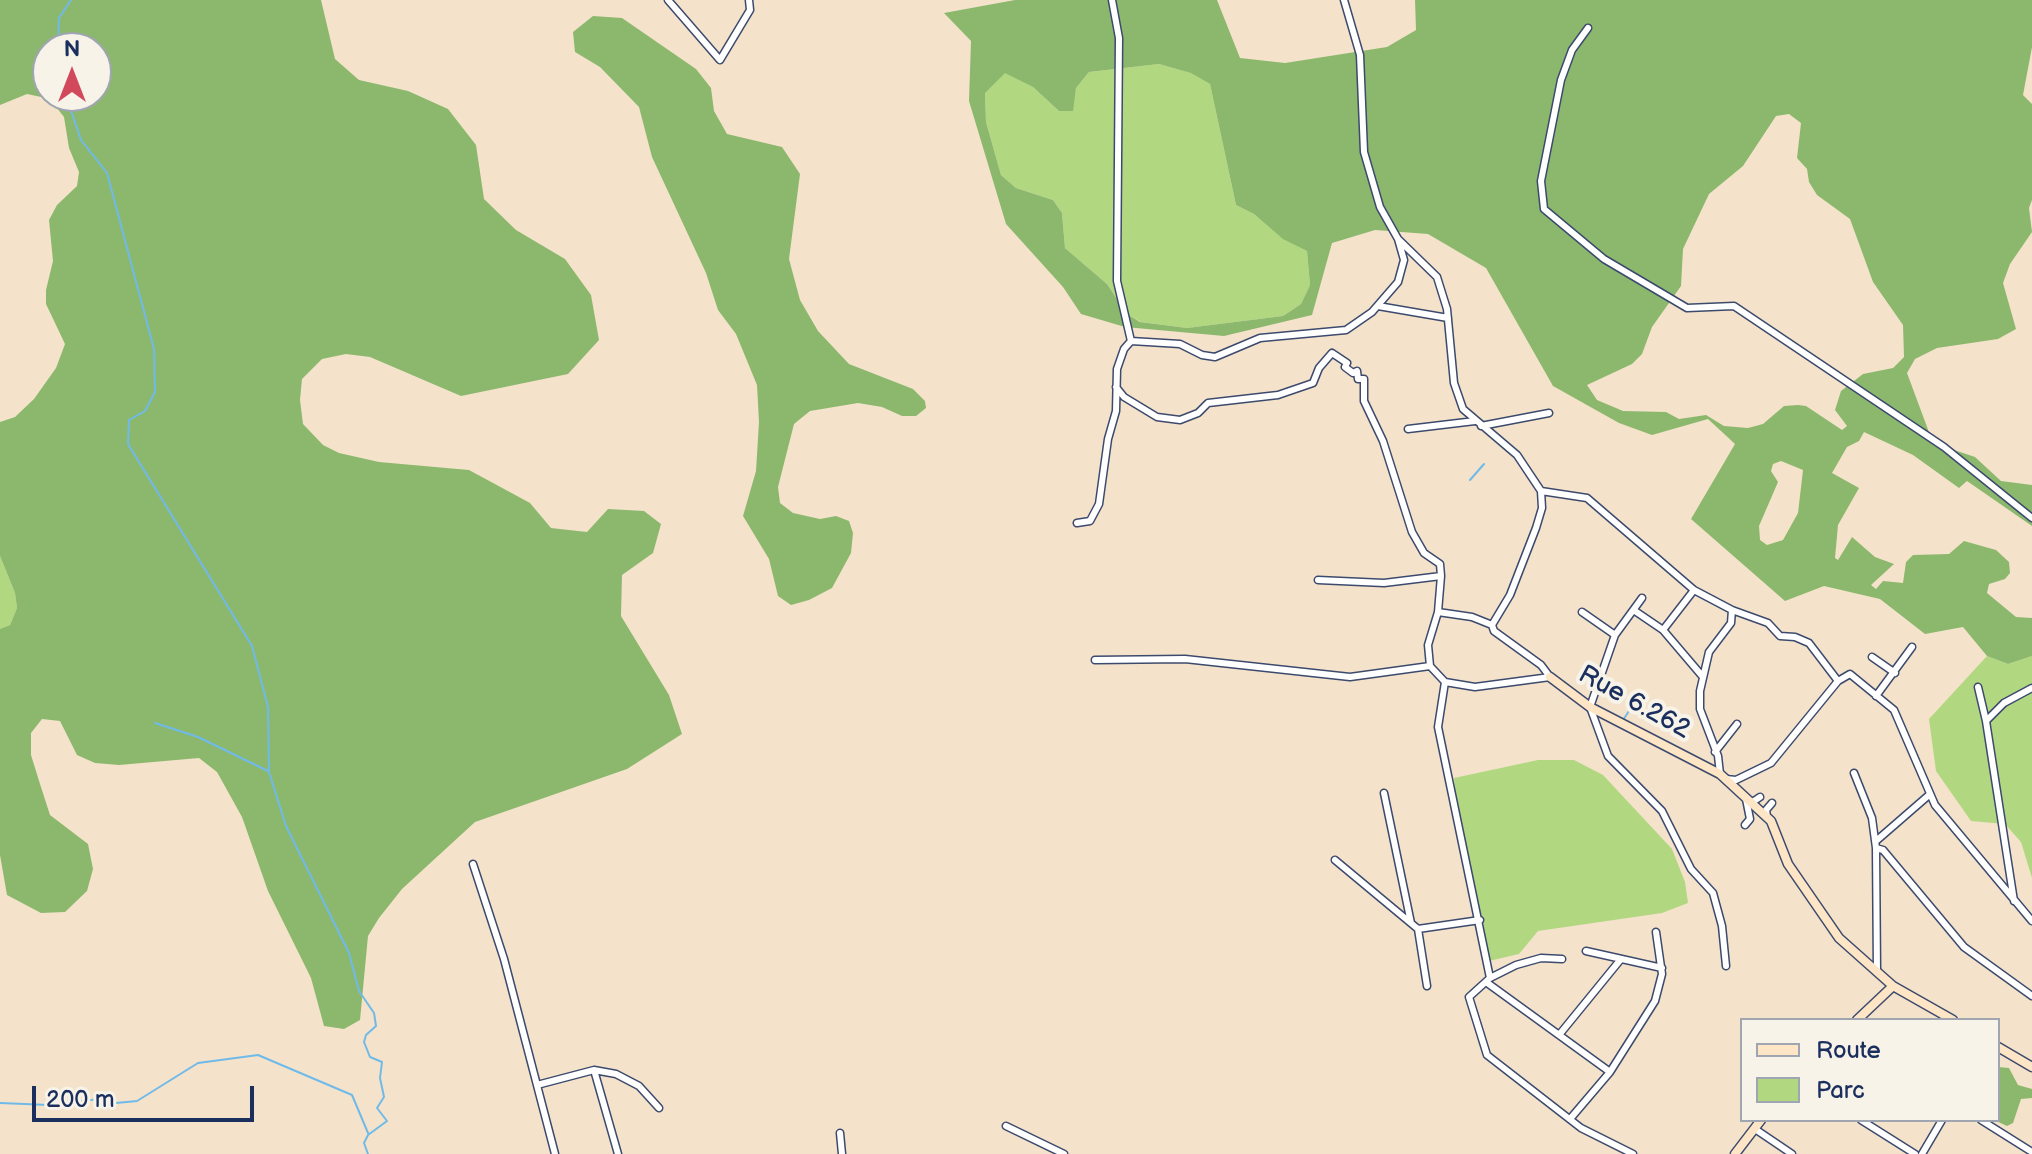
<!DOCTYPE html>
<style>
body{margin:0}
#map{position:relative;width:2032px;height:1154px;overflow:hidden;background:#f4e3ca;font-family:"Balsamiq Sans",sans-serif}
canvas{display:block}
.legend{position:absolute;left:1740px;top:1018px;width:260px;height:104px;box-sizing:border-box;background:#f7f3e8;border:2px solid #9fa5b1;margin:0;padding:10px 14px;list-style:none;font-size:24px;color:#1b2f5e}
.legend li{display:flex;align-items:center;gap:16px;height:40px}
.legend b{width:40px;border:2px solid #9fa5b1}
.north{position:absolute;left:32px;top:32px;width:80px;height:80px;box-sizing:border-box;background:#f7f3e8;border:2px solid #9fa5b1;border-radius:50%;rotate:0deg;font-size:22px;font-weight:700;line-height:32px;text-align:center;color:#1b2f5e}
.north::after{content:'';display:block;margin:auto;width:28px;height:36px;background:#d1495b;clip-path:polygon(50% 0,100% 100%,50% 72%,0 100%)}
.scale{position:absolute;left:32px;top:1086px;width:222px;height:36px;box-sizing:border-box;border:4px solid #1b2f5e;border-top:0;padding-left:10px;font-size:24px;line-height:28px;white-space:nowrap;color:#1b2f5e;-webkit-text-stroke:6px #f7f3e8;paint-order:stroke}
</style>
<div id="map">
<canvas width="2032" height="1154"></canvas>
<ul class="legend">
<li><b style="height:10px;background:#fee5c5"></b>Route</li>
<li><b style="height:22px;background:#b1d780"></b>Parc</li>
</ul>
<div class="north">N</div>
<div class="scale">200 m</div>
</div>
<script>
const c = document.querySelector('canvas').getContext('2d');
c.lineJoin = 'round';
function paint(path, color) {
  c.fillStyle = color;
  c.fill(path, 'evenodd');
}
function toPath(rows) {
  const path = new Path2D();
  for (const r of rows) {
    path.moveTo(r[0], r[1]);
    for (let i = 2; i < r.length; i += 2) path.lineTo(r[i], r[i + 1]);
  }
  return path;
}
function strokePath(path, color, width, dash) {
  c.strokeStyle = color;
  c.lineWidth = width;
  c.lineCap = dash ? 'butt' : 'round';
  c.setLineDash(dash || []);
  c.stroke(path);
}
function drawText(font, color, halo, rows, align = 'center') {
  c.font = font + ' "Balsamiq Sans",sans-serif';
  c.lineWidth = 8;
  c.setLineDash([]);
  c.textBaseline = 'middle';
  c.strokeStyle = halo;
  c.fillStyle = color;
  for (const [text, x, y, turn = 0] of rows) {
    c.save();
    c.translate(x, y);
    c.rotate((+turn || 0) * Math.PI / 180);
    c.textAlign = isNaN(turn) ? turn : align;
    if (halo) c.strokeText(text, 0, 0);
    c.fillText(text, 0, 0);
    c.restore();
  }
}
paint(toPath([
 [1159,64,1192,73,1210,84,1236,205,1254,214,1283,238,1307,251,1310,285,1301,304,1283,316,1187,328,1141,322,1127,314,1107,284,1065,248,1062,213,1053,200,1016,188,1001,175,986,122,985,92,1005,72,1033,87,1059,111,1072,111,1076,88,1089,72],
 [0,556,15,593,17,608,10,625,0,629],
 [1987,656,2008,664,2032,656,2032,878,2021,842,2005,824,1971,821,1936,771,1929,719],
 [1538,760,1574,760,1603,775,1672,849,1685,882,1688,903,1662,913,1538,931,1519,954,1489,961,1467,847,1457,814,1454,778]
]), '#b1d780');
paint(toPath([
 [0,0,321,0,335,59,359,80,408,91,448,109,476,145,484,199,516,230,565,259,591,295,599,340,568,374,461,396,370,357,346,354,322,359,302,379,300,400,303,424,323,445,339,453,379,462,469,470,530,503,551,528,587,532,608,509,644,511,661,524,653,553,622,575,621,616,669,695,682,734,627,769,475,822,402,889,379,918,368,936,360,1020,344,1029,324,1026,311,978,268,891,242,817,217,772,199,758,119,765,95,763,77,755,60,721,42,719,31,733,31,755,40,784,50,815,88,844,93,869,87,891,65,912,41,913,7,895,0,855,0,629,10,625,17,608,15,593,0,556,0,422,15,417,34,399,56,368,65,344,46,304,46,290,53,261,49,220,57,205,77,186,79,172,69,148,64,117,57,108,46,98,27,94,0,105],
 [48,48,96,48,96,96,48,96],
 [1015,0,1217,0,1240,58,1285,63,1387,47,1416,30,1415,0,2032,0,2032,47,2023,95,2032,104,2032,200,2029,208,2032,232,2010,264,2003,283,2016,329,1998,339,1937,348,1915,359,1907,373,1933,443,1975,457,2001,481,2032,485,2032,526,1967,481,1959,488,1913,455,1864,432,1859,441,1847,447,1832,473,1859,488,1838,525,1835,558,1838,560,1852,537,1875,557,1894,564,1871,585,1876,589,1883,581,1903,583,1906,562,1913,555,1949,554,1964,541,1996,550,2009,562,2010,573,2005,579,1989,584,1987,593,2016,617,2032,618,2032,656,2008,664,1987,656,1963,627,1925,634,1880,599,1824,586,1785,601,1691,519,1735,444,1708,419,1652,435,1619,423,1553,386,1486,268,1428,234,1375,230,1332,243,1312,315,1224,336,1125,327,1081,314,1063,287,1006,224,969,101,971,41,944,13],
 [1159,64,1191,73,1210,84,1236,205,1254,214,1283,239,1307,251,1310,285,1301,304,1283,316,1187,328,1140,322,1127,314,1107,284,1065,248,1062,213,1053,200,1016,188,1001,175,986,122,985,93,1005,73,1033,87,1059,111,1073,111,1076,88,1089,72],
 [1789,114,1801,123,1797,158,1807,169,1809,182,1817,195,1850,219,1873,282,1903,325,1904,357,1893,368,1863,374,1841,391,1835,410,1847,426,1842,430,1806,406,1798,405,1784,406,1763,424,1748,428,1724,426,1706,415,1679,419,1666,412,1623,411,1597,400,1587,385,1632,364,1642,354,1652,327,1681,286,1683,249,1709,194,1743,166,1776,116],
 [1781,461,1803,470,1798,513,1783,540,1767,545,1760,540,1759,526,1778,482,1771,471,1773,464],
 [593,16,622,18,696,69,711,88,714,111,727,134,782,147,800,174,789,259,800,300,818,331,849,364,913,389,925,401,926,408,916,416,902,416,882,407,858,403,810,411,794,424,778,487,780,503,793,513,820,519,836,516,849,521,853,533,851,553,832,588,809,600,791,605,778,596,769,559,743,516,756,471,759,422,757,385,736,334,718,310,706,273,652,157,639,107,600,67,575,52,573,32],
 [1998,1067,2009,1068,2018,1085,2032,1089,2032,1098,2021,1099,2013,1123,2007,1126,1994,1120,1998,1120]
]), '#8cb86e');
strokePath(toPath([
 [58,48,59,18,71,0],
 [66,96,81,140,107,173,154,349,155,392,145,411,129,420,128,444,252,646,268,707,269,772,286,826,349,953,359,991,374,1013,376,1026,366,1035,364,1042,370,1057,382,1062,380,1078,384,1097,377,1108,387,1121,368,1135,364,1143,368,1154],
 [1470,480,1484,464],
 [1623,720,1635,702],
 [155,723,198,737,268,771],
 [0,1103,49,1105,99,1099,116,1103,137,1101,198,1063,258,1055,352,1095,368,1133]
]), '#70bae9', 2);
const street = toPath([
 [668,0,720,60,750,10,749,0],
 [1112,0,1119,38,1117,281,1131,341],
 [1344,0,1360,55,1364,152,1380,207,1398,239,1437,277,1447,309,1454,383,1463,409,1517,455,1541,491,1587,498,1694,590,1732,610,1768,623,1780,636,1795,637,1809,643,1838,681,1850,674,1894,710,1935,805,2032,921],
 [1588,28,1572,50,1561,80,1541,181,1544,209,1604,259,1687,308,1734,306,1944,447,2032,518],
 [1378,306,1448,318],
 [1116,387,1124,397,1157,417,1180,420,1198,413,1208,403,1278,395,1313,383,1319,368,1332,353,1347,363,1345,367,1353,373,1357,371,1358,379,1364,379,1364,401,1383,441,1412,532,1424,553,1440,564,1441,576],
 [1481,426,1549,413],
 [1408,429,1475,421],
 [1077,523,1090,521,1099,504,1108,439,1116,411,1117,369,1124,349,1131,341,1180,344,1202,355,1215,357,1260,338,1346,330,1372,312,1398,282,1404,260,1398,239],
 [1318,580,1384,583,1441,576,1438,612,1472,617,1492,625,1494,631,1541,665,1550,677],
 [1694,590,1663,630,1703,677],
 [1642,598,1615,635,1590,707,1608,756,1662,811,1691,869,1713,893,1722,926,1726,966],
 [1635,611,1663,630],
 [1582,612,1615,635],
 [1492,625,1510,595,1536,528,1542,508,1541,491],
 [1872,657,1895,673],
 [1095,660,1185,659,1350,677,1430,666,1445,682,1475,687,1550,677],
 [1430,666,1428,645,1438,612],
 [1445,682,1438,727,1490,978],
 [1978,687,1986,721],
 [1876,696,1912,647],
 [1715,752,1737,724],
 [1854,773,1872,818,1876,848,1883,850,1964,947,2032,996],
 [1720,774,1718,756,1700,709,1700,691,1709,652,1731,623,1732,610],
 [1726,779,1736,780,1771,763,1838,681],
 [1384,793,1411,923],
 [1751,803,1760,797],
 [1767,817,1766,810,1772,803],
 [1745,825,1750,819,1746,799],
 [1876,841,1929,795],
 [1876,848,1877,972],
 [1335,860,1418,929,1427,986],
 [473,864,504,959,555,1154],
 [2014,901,1986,721,2004,703,2032,688],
 [1418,929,1480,920],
 [1586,951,1662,968],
 [1562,959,1541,958,1516,965,1490,978,1469,997,1487,1055,1581,1128,1633,1154],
 [1486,982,1610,1072],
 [1559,1035,1621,959],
 [594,1070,618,1154],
 [537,1085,594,1070,616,1074,639,1086,659,1108],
 [1570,1119,1610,1072,1655,1001,1662,974,1656,932],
 [1861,1120,1915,1154],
 [1981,1120,2032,1152],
 [1006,1126,1064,1154],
 [1755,1129,1792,1154],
 [840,1133,842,1154],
 [1922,1154,1942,1120]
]);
const secondary = toPath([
 [1550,677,1590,707,1720,774,1771,821,1788,864,1839,938,1893,986,1953,1020],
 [1857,1020,1893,986],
 [1998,1047,2032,1067],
 [1735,1154,1761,1120]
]);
strokePath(street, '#3c4a6e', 9);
strokePath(secondary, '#3c4a6e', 11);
strokePath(street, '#fff', 6);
strokePath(secondary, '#fee5c5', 8);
drawText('26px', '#1b2f5e', '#f7f3e8', [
 ["Rue 6.262",1634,703,29]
]);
</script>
